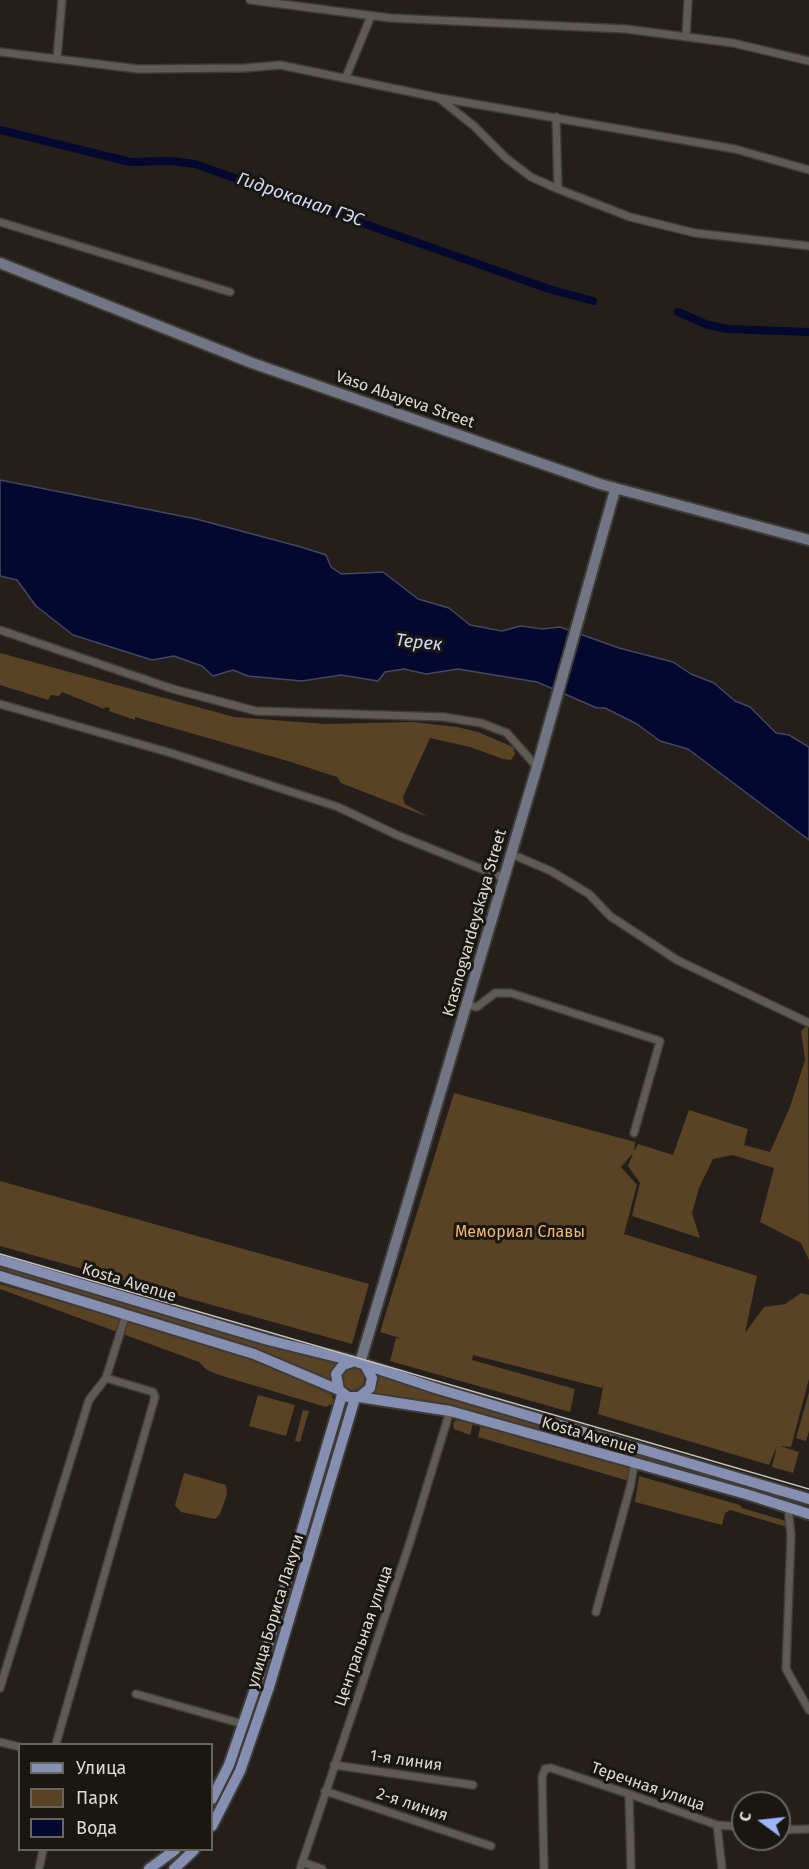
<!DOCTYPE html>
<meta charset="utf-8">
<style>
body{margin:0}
#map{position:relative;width:809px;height:1869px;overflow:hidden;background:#241f1a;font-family:"Fira Sans",sans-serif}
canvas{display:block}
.legend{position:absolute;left:18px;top:1743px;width:195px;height:108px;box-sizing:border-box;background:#1a1611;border:2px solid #686560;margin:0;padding:8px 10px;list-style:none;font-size:18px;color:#dedbd7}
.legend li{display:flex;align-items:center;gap:12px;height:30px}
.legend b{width:30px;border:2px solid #686560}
.north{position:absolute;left:731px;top:1791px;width:60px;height:60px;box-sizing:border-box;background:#1a1611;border:2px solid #686560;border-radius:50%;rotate:285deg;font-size:16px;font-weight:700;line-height:24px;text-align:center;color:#dedbd7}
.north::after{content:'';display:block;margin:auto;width:21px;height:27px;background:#9cb4fd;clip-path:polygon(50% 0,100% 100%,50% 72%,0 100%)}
</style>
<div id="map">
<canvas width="809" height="1869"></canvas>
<ul class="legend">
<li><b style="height:8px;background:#858fb2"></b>Улица</li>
<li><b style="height:16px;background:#5a4224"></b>Парк</li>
<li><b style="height:16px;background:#04072e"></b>Вода</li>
</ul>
<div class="north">С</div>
</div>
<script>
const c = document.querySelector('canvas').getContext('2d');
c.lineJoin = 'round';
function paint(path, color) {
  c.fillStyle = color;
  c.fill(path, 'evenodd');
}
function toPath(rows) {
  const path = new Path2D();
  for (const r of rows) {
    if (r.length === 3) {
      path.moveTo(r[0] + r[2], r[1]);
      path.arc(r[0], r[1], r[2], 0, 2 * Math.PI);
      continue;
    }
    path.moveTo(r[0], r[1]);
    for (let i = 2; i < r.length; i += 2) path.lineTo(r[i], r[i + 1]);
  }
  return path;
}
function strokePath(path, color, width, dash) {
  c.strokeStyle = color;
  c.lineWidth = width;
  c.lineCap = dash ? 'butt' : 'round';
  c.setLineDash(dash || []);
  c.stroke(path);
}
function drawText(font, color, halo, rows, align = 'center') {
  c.font = font + ' "Fira Sans",sans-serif';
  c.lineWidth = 6;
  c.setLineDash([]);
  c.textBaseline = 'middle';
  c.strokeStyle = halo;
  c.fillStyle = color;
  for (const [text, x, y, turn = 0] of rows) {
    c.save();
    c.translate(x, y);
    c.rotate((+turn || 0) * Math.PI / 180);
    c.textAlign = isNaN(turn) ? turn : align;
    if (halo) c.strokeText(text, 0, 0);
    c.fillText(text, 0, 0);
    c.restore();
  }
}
paint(toPath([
 [0,653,234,717,325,724,413,722,457,727,478,732,513,747,515,754,511,760,503,759,470,747,430,738,403,797,405,804,428,817,341,783,337,777,291,762,135,717,135,720,109,711,110,708,105,707,104,709,62,692,59,696,51,695,48,700,0,685],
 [808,1025,809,1260,801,1243,760,1222,774,1168,733,1155,713,1159,699,1188,692,1213,700,1238,632,1216,640,1183,628,1166,633,1153,621,1167,637,1185,624,1234,757,1276,745,1333,764,1307,785,1304,801,1293,809,1295,809,1379,791,1447,780,1446,799,1452,793,1473,772,1467,777,1446,769,1465,598,1414,604,1381,602,1388,473,1355,472,1360,575,1389,570,1412,390,1361,396,1338,403,1339,380,1332,454,1093,635,1142,634,1151,638,1144,673,1155,689,1110,748,1129,744,1145,770,1152,790,1107,805,1060,801,1031],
 [0,1181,369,1284,352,1344,0,1246],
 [0,1265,340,1363,333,1372,332,1383,0,1272],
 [0,1284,252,1357,332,1395,334,1403,326,1407,219,1375,207,1370,199,1362,0,1289],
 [353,1379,11],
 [374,1372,741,1485,739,1488,452,1405,368,1395],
 [809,1392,809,1431,806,1441,796,1438],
 [258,1395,295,1405,286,1436,249,1426],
 [303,1410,309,1411,300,1442,295,1441],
 [456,1420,473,1423,470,1435,454,1429,453,1423],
 [481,1424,628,1466,631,1468,629,1481,478,1437],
 [184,1473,226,1485,227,1494,220,1514,215,1519,181,1512,175,1505],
 [639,1476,740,1505,742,1508,786,1521,787,1527,730,1510,725,1513,722,1525,635,1502]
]), '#5a4224');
const water = toPath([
 [0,480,196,519,301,547,326,555,331,567,341,574,383,572,418,599,449,608,470,625,502,631,521,626,543,629,560,627,619,648,673,662,691,674,714,683,735,701,750,707,776,733,789,735,809,747,809,840,688,749,660,741,637,724,605,708,597,708,537,682,458,669,426,674,404,669,385,672,378,681,341,675,302,681,248,676,233,670,213,676,202,666,174,656,152,660,73,635,36,606,17,580,0,576,0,480]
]);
paint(water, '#04072e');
strokePath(water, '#454761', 1.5);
strokePath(toPath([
 [0,130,130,162,170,161,195,164,549,289,593,301],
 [678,312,708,325,728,329,809,332]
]), '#04072e', 8);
const street = toPath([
 [250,0,390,18,626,29,733,43,809,61],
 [686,37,688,0],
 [0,52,138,69,245,68,280,65,440,98,735,149,809,170],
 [57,58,62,0],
 [346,77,371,16],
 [440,99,474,126,506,158,531,177,558,189,630,217,695,233,809,246],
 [556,117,558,189],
 [0,222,230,292],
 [0,630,173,689,256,711,444,717,481,723,507,733,537,767],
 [0,704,171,753,338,807,397,835,504,878],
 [511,854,551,871,589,894,610,916,677,960,809,1023],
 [467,1005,477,1007,495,993,511,993,660,1041,634,1133],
 [788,1508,791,1535,786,1669,809,1710],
 [596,1612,631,1484,634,1464],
 [0,1688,89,1400,106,1378,126,1314],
 [136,1694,243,1724],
 [0,1742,20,1747],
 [56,1744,155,1397,153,1392,106,1378],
 [334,1765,473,1785],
 [325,1791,491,1846],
 [629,1794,631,1869],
 [717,1825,722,1869],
 [779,1830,809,1829],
 [302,1862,322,1869],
 [39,1869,43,1850],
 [300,1869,409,1545,450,1411],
 [544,1869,542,1777,545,1769,551,1768,629,1794,717,1825,743,1827]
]);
const secondary = toPath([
 [0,263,252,363,600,484,809,540],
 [360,1363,537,767,615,490]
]);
const primary = toPath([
 [0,1260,268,1340,357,1362,435,1388,809,1499],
 [0,1276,254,1354,339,1390,348,1397,359,1397,370,1388,372,1378,365,1365],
 [339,1390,336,1374,343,1365,352,1362],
 [359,1397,450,1411,746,1494,809,1514],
 [212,1799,229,1765,256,1686,342,1395],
 [212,1826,240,1771,269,1687,355,1398],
 [149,1869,175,1850],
 [174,1869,194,1850]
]);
strokePath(street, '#3f3b37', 10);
strokePath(secondary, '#3f3b37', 14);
strokePath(primary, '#3f3b37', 14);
strokePath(street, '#5f5a54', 7);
strokePath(secondary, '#727583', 10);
strokePath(primary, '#858fb2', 10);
strokePath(toPath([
 [0,1254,809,1489]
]), '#c4c0bc', 1.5);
drawText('16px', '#dedbd7', '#1a1611', [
 ["Vaso Abayeva Street",405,400,19],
 ["Krasnogvardeyskaya Street",475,923,-74],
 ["Kosta Avenue",129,1283,17],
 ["Kosta Avenue",589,1436,16],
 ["улица Бориса Лакути",276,1611,-73],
 ["Центральная улица",364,1636,-71],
 ["1-я линия",406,1761,8],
 ["Теречная улица",648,1787,19],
 ["2-я линия",412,1805,18]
]);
drawText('16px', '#f1b873', '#1a1611', [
 ["Мемориал Славы",520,1233]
]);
drawText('italic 18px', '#d0daf9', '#1a1611', [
 ["Гидроканал ГЭС",300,200,19],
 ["Терек",419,643,6]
]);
</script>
